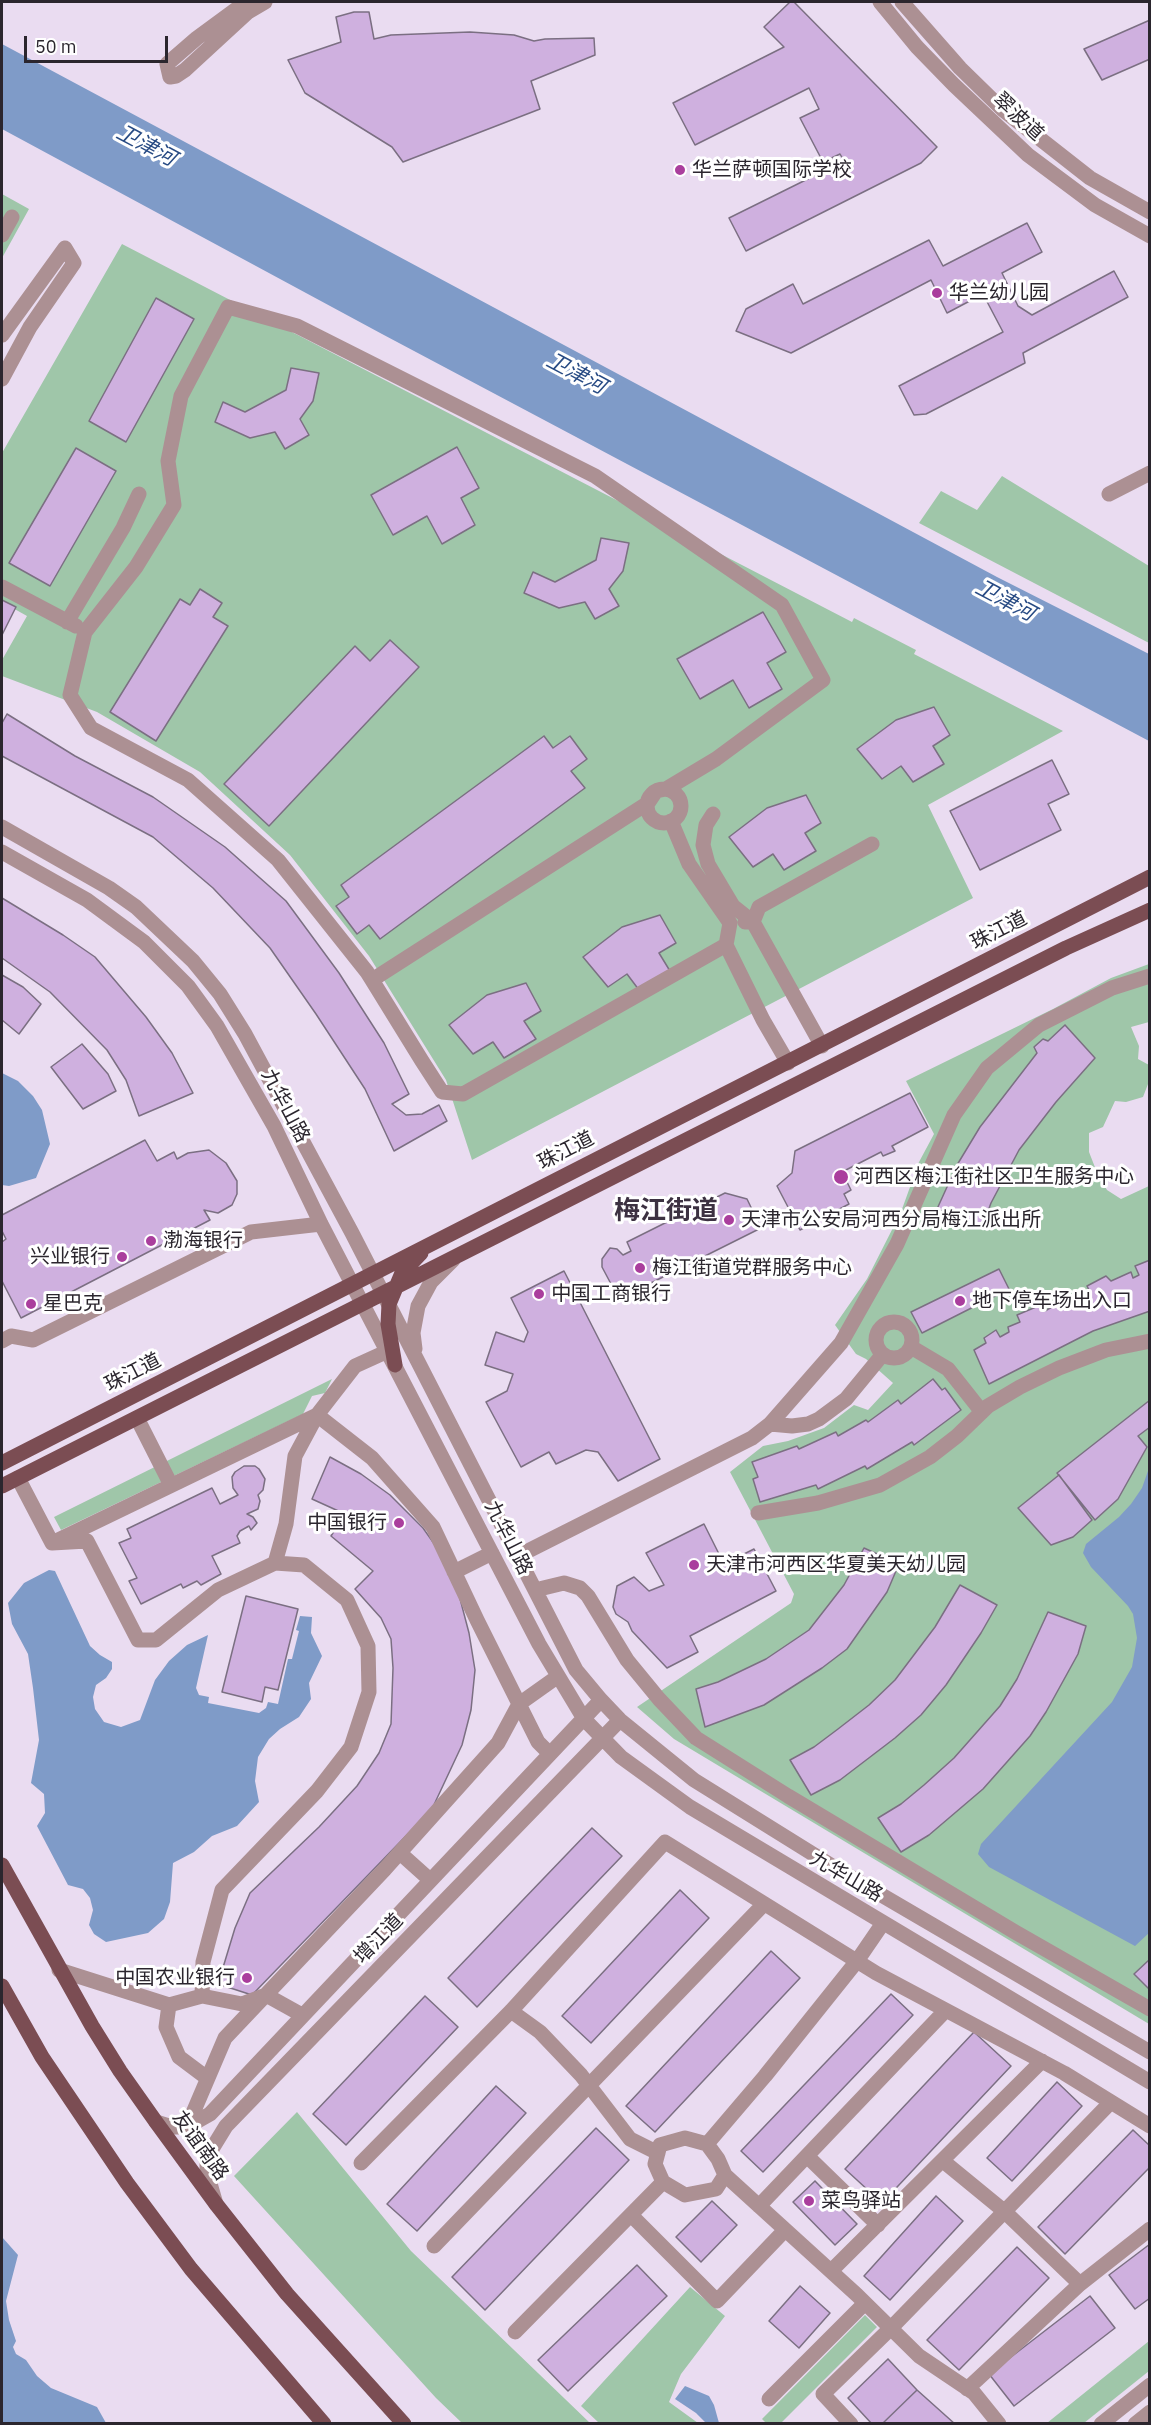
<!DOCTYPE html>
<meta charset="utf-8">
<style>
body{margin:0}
#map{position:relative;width:1151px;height:2425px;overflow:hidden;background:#eadcf1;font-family:"IBM Plex Sans",sans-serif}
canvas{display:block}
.frame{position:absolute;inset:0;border:3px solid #2b262e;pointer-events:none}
.scale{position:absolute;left:24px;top:36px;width:144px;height:27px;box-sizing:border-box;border:3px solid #2b262e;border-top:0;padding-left:8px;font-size:18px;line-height:21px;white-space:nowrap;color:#2b262e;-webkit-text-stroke:4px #fff;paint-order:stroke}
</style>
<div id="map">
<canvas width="1151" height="2425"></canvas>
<div class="frame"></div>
<div class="scale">50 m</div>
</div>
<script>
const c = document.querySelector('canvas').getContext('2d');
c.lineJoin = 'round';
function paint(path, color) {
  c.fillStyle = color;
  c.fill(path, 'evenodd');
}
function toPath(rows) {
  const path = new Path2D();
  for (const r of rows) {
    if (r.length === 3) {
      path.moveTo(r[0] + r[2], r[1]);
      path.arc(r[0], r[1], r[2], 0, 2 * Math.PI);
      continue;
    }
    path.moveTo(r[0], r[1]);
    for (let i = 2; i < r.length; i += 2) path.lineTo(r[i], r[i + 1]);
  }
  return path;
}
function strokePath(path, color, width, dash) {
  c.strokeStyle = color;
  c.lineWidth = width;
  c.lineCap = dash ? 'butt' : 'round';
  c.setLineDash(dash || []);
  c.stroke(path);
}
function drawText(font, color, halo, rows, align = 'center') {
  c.font = font + ' "IBM Plex Sans","Noto Sans SC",sans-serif';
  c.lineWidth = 6;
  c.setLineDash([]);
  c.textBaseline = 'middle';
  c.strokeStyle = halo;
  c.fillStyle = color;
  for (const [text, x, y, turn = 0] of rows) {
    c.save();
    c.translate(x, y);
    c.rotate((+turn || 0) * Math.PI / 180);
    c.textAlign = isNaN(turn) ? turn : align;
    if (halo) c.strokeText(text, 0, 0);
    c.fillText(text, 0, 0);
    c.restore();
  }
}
paint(toPath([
 [2,194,29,209,2,258],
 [122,244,852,622,854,618,916,650,914,654,1063,731,928,805,973,898,472,1160,446,1080,369,956,290,855,200,772,97,712,2,676,2,660,27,616,2,602,2,453],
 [1002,476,1149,566,1149,643,919,523,941,491,977,510],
 [1149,964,1149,1022,1131,1027,1139,1046,1138,1059,1149,1065,1148,1084,1143,1097,1126,1102,1115,1101,1103,1127,1089,1133,1089,1152,1098,1175,1107,1190,1121,1199,1149,1186,1149,2024,674,1739,637,1707,791,1603,794,1594,730,1472,763,1446,788,1441,824,1428,854,1405,868,1410,893,1383,866,1359,856,1354,835,1325,867,1279,901,1212,919,1162,934,1134,906,1081,1053,1009,1111,978],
 [332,1379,325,1393,312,1396,303,1414,61,1530,54,1517],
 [297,2112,411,2251,590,2423,462,2423,436,2398,234,2176],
 [690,2287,725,2316,681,2374,669,2402,698,2423,599,2423,581,2406],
 [865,2315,877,2327,781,2423,766,2423,762,2419],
 [1149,2341,1149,2371,1084,2423,1047,2423]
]), '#9fc6a9');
paint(toPath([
 [2,44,997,577,1149,654,1149,741,382,334,2,129],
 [2,1073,18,1081,33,1096,42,1110,50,1144,36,1178,9,1186,2,1185],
 [1149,1468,1150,1932,1135,1946,989,1867,978,1854,981,1844,1112,1702,1132,1667,1137,1638,1133,1614,1128,1606,1091,1567,1083,1553,1086,1544,1119,1517,1131,1504,1142,1488],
 [49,1570,55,1571,90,1646,100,1655,112,1662,112,1669,106,1678,96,1685,93,1697,95,1709,104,1722,121,1727,140,1720,155,1680,169,1661,187,1645,208,1635,196,1688,199,1695,209,1697,208,1703,259,1713,266,1708,268,1702,278,1704,288,1659,292,1659,299,1631,296,1630,300,1616,312,1617,311,1633,322,1656,309,1683,311,1699,299,1717,280,1729,269,1739,258,1757,255,1781,259,1802,237,1826,212,1836,194,1852,173,1863,170,1902,164,1919,148,1933,106,1942,94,1934,89,1925,93,1910,90,1898,83,1889,68,1885,37,1826,45,1813,44,1794,31,1783,39,1740,33,1688,28,1654,12,1624,8,1603,24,1583],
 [2,2237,18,2255,6,2301,9,2320,16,2341,13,2347,16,2354,26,2360,37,2376,51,2388,97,2407,106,2423,2,2423],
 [685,2386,709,2396,714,2405,719,2423,706,2423,696,2413,675,2399]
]), '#7f9bc8');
const building = toPath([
 [790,2,794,2,937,147,921,163,746,251,729,218,844,161,840,154,823,162,800,118,819,109,809,88,695,145,673,103,784,47,764,27,790,2],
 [354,12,369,12,374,39,391,35,470,32,514,35,534,41,545,39,594,38,595,55,531,81,540,109,403,162,392,147,305,93,288,60,341,42,336,17,354,12],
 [1150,20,1150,59,1102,80,1084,49,1150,20],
 [1027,223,1042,252,1002,273,1018,306,1032,315,1114,271,1128,297,1023,353,1025,363,926,414,914,415,899,386,1003,332,983,294,947,313,931,280,791,353,736,331,746,309,793,284,803,304,929,240,943,266,1027,223],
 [156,298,194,319,126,442,89,421,156,298],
 [291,368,319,373,313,401,300,419,309,435,285,449,275,432,250,438,215,422,223,402,245,412,286,390,291,368],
 [457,447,479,488,461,498,475,525,442,544,427,516,393,535,371,495,457,447],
 [76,448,116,471,50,586,9,563,76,448],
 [601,538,629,543,623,571,609,589,619,606,595,619,585,602,559,608,524,593,533,572,555,582,596,560,601,538],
 [200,589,222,603,213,617,228,626,156,741,110,712,180,599,190,605,200,589],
 [2,600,16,607,2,635,2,600],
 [763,612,786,652,767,663,782,689,749,708,733,680,700,699,677,659,763,612],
 [390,640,419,667,269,826,224,784,355,646,370,661,390,640],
 [934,707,950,735,933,746,944,764,913,782,901,766,882,779,857,749,896,720,934,707],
 [7,714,75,756,153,797,225,847,286,901,339,973,384,1043,409,1094,392,1104,406,1115,422,1114,439,1105,447,1121,394,1151,365,1089,316,1014,270,948,213,888,153,837,2,756,2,723,7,714],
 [544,736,553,748,570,736,587,759,571,771,585,788,380,939,369,925,357,934,336,906,349,897,341,885,544,736],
 [1052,760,1069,794,1048,804,1061,830,980,870,950,811,1052,760],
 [806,795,821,823,805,833,816,851,784,870,773,854,753,867,729,837,767,808,806,795],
 [2,898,63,935,95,957,146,1017,172,1053,193,1093,139,1116,126,1080,107,1050,50,992,2,958,2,898],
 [660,915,676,943,659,953,670,971,639,990,627,974,608,987,583,957,622,927,660,915],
 [2,975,23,987,41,1004,19,1034,2,1020,2,975],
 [526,983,541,1011,524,1021,536,1039,504,1058,493,1042,473,1054,449,1025,487,995,526,983],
 [1065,1025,1095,1058,1056,1102,1019,1150,991,1203,982,1227,937,1209,957,1165,980,1127,1037,1053,1034,1047,1043,1039,1048,1041,1065,1025],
 [82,1044,108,1074,116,1091,83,1109,51,1067,82,1044],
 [910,1093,928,1127,892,1146,895,1151,883,1156,881,1152,842,1172,851,1190,844,1194,849,1204,800,1230,777,1186,792,1173,795,1151,910,1093],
 [145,1140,157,1161,174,1152,177,1159,188,1153,209,1150,226,1163,237,1181,237,1194,232,1205,218,1213,204,1210,210,1220,21,1318,2,1281,2,1242,6,1239,2,1231,2,1215,145,1140],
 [725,1193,747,1199,761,1228,619,1299,602,1267,602,1259,610,1248,617,1249,623,1255,631,1251,627,1242,725,1193],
 [1150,1260,1150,1311,1093,1331,989,1384,974,1350,986,1343,984,1338,996,1330,1000,1337,1009,1332,1008,1327,1020,1322,1017,1315,1043,1304,1045,1311,1064,1300,1069,1303,1090,1292,1087,1286,1106,1276,1111,1281,1131,1272,1133,1278,1139,1275,1135,1266,1150,1260],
 [999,1269,1009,1289,922,1333,911,1312,999,1269],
 [564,1271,660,1459,618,1481,598,1452,586,1450,556,1464,549,1452,521,1467,486,1402,507,1391,513,1374,485,1365,496,1332,524,1342,528,1332,511,1298,564,1271],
 [933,1379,942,1390,945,1388,961,1410,914,1445,912,1442,867,1469,865,1466,818,1489,816,1485,760,1502,753,1479,758,1477,752,1462,797,1446,799,1449,836,1432,838,1436,866,1420,868,1422,898,1400,901,1404,933,1379],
 [1150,1400,1150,1427,1138,1436,1147,1447,1118,1499,1095,1520,1057,1473,1150,1400],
 [330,1457,361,1474,390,1495,423,1528,447,1562,458,1591,469,1633,475,1670,471,1710,462,1745,432,1809,252,1995,218,1984,235,1928,250,1893,319,1827,357,1786,379,1753,391,1724,393,1668,391,1639,381,1618,355,1589,373,1571,331,1536,345,1514,312,1499,330,1457],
 [244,1466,255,1466,259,1469,265,1479,263,1490,258,1495,260,1501,258,1509,247,1514,253,1517,257,1523,251,1530,249,1526,240,1531,237,1536,240,1543,212,1556,221,1574,201,1585,197,1581,183,1588,181,1584,141,1604,129,1581,137,1578,119,1543,131,1538,127,1529,212,1488,220,1504,238,1495,233,1488,232,1477,235,1472,244,1466],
 [1059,1475,1092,1520,1073,1537,1051,1545,1018,1508,1059,1475],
 [704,1524,724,1564,754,1549,776,1591,690,1636,698,1652,667,1668,632,1631,628,1622,616,1614,613,1607,617,1586,634,1577,649,1591,664,1585,646,1553,704,1524],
 [864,1548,899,1564,887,1592,847,1649,822,1668,764,1705,705,1727,696,1689,718,1682,766,1659,809,1630,844,1585,864,1548],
 [960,1585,997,1605,981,1633,946,1685,921,1715,895,1738,840,1780,811,1795,790,1760,814,1747,838,1729,869,1705,895,1680,935,1627,960,1585],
 [246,1596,298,1609,278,1690,265,1687,262,1702,222,1692,246,1596],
 [1048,1612,1086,1626,1078,1654,1046,1712,1030,1736,983,1789,929,1835,901,1852,878,1818,901,1804,924,1785,954,1758,1000,1706,1017,1679,1048,1612],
 [592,1828,622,1856,477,2007,448,1978,592,1828],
 [680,1890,709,1918,591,2043,562,2016,680,1890],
 [771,1951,800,1978,655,2132,626,2106,771,1951],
 [1150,1959,1150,1990,1134,1974,1150,1959],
 [891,1994,913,2015,763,2172,741,2151,891,1994],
 [425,1996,458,2027,346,2145,313,2114,425,1996],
 [974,2032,1011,2066,882,2203,845,2169,974,2032],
 [1057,2082,1082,2106,1012,2181,987,2158,1057,2082],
 [496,2086,526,2113,417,2231,387,2204,496,2086],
 [596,2128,629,2160,485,2310,452,2277,596,2128],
 [1133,2130,1150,2146,1150,2167,1065,2254,1038,2227,1133,2130],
 [815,2181,857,2224,835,2245,793,2202,815,2181],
 [936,2196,963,2221,890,2300,864,2276,936,2196],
 [712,2201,737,2225,701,2262,676,2237,712,2201],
 [1150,2244,1150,2298,1135,2309,1109,2275,1150,2244],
 [1017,2247,1049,2278,959,2370,927,2340,1017,2247],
 [637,2265,667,2296,568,2391,538,2360,637,2265],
 [800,2286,830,2313,799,2348,769,2321,800,2286],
 [1090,2296,1115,2328,1014,2406,989,2374,1090,2296],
 [888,2359,917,2390,882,2424,872,2424,848,2398,888,2359],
 [917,2390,955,2424,882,2424,917,2390]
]);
paint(building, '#cfb0df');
strokePath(building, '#7b6f82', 1.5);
strokePath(toPath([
 [246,2,197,38,167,64,170,77,176,76,185,70,248,12,265,2],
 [880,2,917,47,954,85,1028,155,1095,205,1150,236],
 [902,2,960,68,1002,109,1090,178,1150,212],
 [2,235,12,217],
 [2,335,65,248,74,263,30,327,2,379],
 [1109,494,1150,473],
 [2,587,76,626],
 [67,622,123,528,139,494],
 [664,806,17],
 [713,814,706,825,703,845,708,864,733,906,753,922,759,907,872,844],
 [671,821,689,864,730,923,726,945,763,1020,788,1063],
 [2,827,109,888,136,907,193,961,220,994,245,1034,352,1233,576,1670,601,1700,620,1720,694,1780,837,1869,1150,2052],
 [2,852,87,900,144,942,188,986,217,1026,274,1126,321,1224,539,1644,584,1719,621,1757,690,1807,1150,2082],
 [745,922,753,922,822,1046],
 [372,980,648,803,656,791,666,789,716,759,823,680,782,605,595,476,297,326,228,307,181,396,168,461,174,505,136,567,85,632,70,695,91,728,188,780,278,860,367,972,372,980,422,1061,442,1092,463,1094,726,945],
 [894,1340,18],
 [2,1341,11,1336,33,1340,251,1232,321,1224],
 [911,1347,948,1369,982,1412],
 [415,1349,413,1333,418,1306,431,1282,453,1260],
 [137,1418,171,1485],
 [770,1424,792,1426,808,1424,819,1419,846,1399,883,1354],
 [18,1478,52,1543,87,1541,138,1640,156,1640,218,1590,275,1563,286,1524,295,1456,317,1415,355,1366,388,1351],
 [758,1513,818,1503,880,1485,930,1457,957,1436,988,1406,1020,1387,1059,1368,1106,1350,1150,1341],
 [52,1543,317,1415,372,1458,433,1527,477,1620,538,1742,550,1754],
 [518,1556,752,1438,770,1424,841,1343,897,1244,954,1115,987,1068,1039,1025,1112,988,1150,976],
 [454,1572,492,1553],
 [535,1590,564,1583,580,1588,588,1596,627,1660,659,1699,696,1738,788,1796,1015,1932,1150,2009],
 [400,1853,429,1879],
 [59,1970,169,2005,202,1996,242,2004,266,1995,302,2015],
 [202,1996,203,1962,222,1890,317,1791,351,1747,369,1692,368,1646,347,1600,304,1565,275,1563],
 [169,2005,166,2027,179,2057,207,2078],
 [511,2011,540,2032,581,2075,630,2139,658,2153],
 [156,2122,172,2127,187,2127,210,2114,601,1700],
 [187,2127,225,2038,385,1869,498,1743,519,1704,557,1677],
 [707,2144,765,2076,857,1961,883,1923],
 [807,2156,878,2225],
 [943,2161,1004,2211,1080,2284],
 [361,2163,511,2011,665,1842,876,1973,1064,2073,1150,2126],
 [725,2175,716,2189,685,2195,663,2182,655,2164,660,2145,685,2138,707,2144,718,2159,725,2175,857,2295,919,2356,974,2393,999,2424],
 [216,2204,207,2173,207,2157,226,2126,620,1720],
 [759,2206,945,2011],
 [631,2215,717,2301,785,2230],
 [434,2246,763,1905],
 [831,2271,1042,2061],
 [515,2332,663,2182],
 [967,2389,1080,2284,1150,2229],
 [769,2399,865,2303],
 [851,2424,823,2394,891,2328,1111,2102],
 [1101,2424,1150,2385],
 [1135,2424,1150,2412]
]), '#ac9093', 15);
strokePath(toPath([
 [395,1365,388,1324,389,1304,402,1273,421,1253],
 [2,1463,1150,877],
 [2,1486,1066,948,1150,910],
 [2,1865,92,2026,120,2071,156,2122,216,2204,287,2294,404,2424],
 [2,1986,42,2057,127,2183,191,2269,324,2424]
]), '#7b4d53', 15);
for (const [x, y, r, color] of [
 [680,170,6,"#aa3e9d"],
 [937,293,6,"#aa3e9d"],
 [841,1177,8,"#aa3e9d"],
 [729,1220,6,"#aa3e9d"],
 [151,1241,6,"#aa3e9d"],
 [122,1257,6,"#aa3e9d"],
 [640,1268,6,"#aa3e9d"],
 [539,1294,6,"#aa3e9d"],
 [960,1301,6,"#aa3e9d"],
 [31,1304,6,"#aa3e9d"],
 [399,1523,6,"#aa3e9d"],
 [694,1565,6,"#aa3e9d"],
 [247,1978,6,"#aa3e9d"],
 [809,2201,6,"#aa3e9d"]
]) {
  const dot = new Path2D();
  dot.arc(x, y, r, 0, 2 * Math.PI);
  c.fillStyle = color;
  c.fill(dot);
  strokePath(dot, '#fff', 2);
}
drawText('20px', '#2b262e', '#fff', [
 ["翠波道",1018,117,43],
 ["珠江道",999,931,-27],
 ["九华山路",285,1106,62],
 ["珠江道",566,1151,-27],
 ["珠江道",133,1373,-27],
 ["九华山路",508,1538,63],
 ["九华山路",846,1877,30],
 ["增江道",379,1939,-46],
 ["友谊南路",200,2146,54]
]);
drawText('20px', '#2b262e', '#fff', [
 ["华兰萨顿国际学校",692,170],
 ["华兰幼儿园",949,293],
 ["河西区梅江街社区卫生服务中心",854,1177],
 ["天津市公安局河西分局梅江派出所",741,1220],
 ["渤海银行",163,1241],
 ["兴业银行",110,1257,"right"],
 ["梅江街道党群服务中心",652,1268],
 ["中国工商银行",551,1294],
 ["地下停车场出入口",972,1301],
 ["星巴克",43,1304],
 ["中国银行",387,1523,"right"],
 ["天津市河西区华夏美天幼儿园",706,1565],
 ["中国农业银行",235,1978,"right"],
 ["菜鸟驿站",821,2201]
], 'left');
drawText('italic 21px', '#284b84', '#fff', [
 ["卫津河",146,146,28],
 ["卫津河",576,374,28],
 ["卫津河",1005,601,28]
]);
drawText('bold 26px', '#3c3141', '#fff', [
 ["梅江街道",666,1211]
]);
</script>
